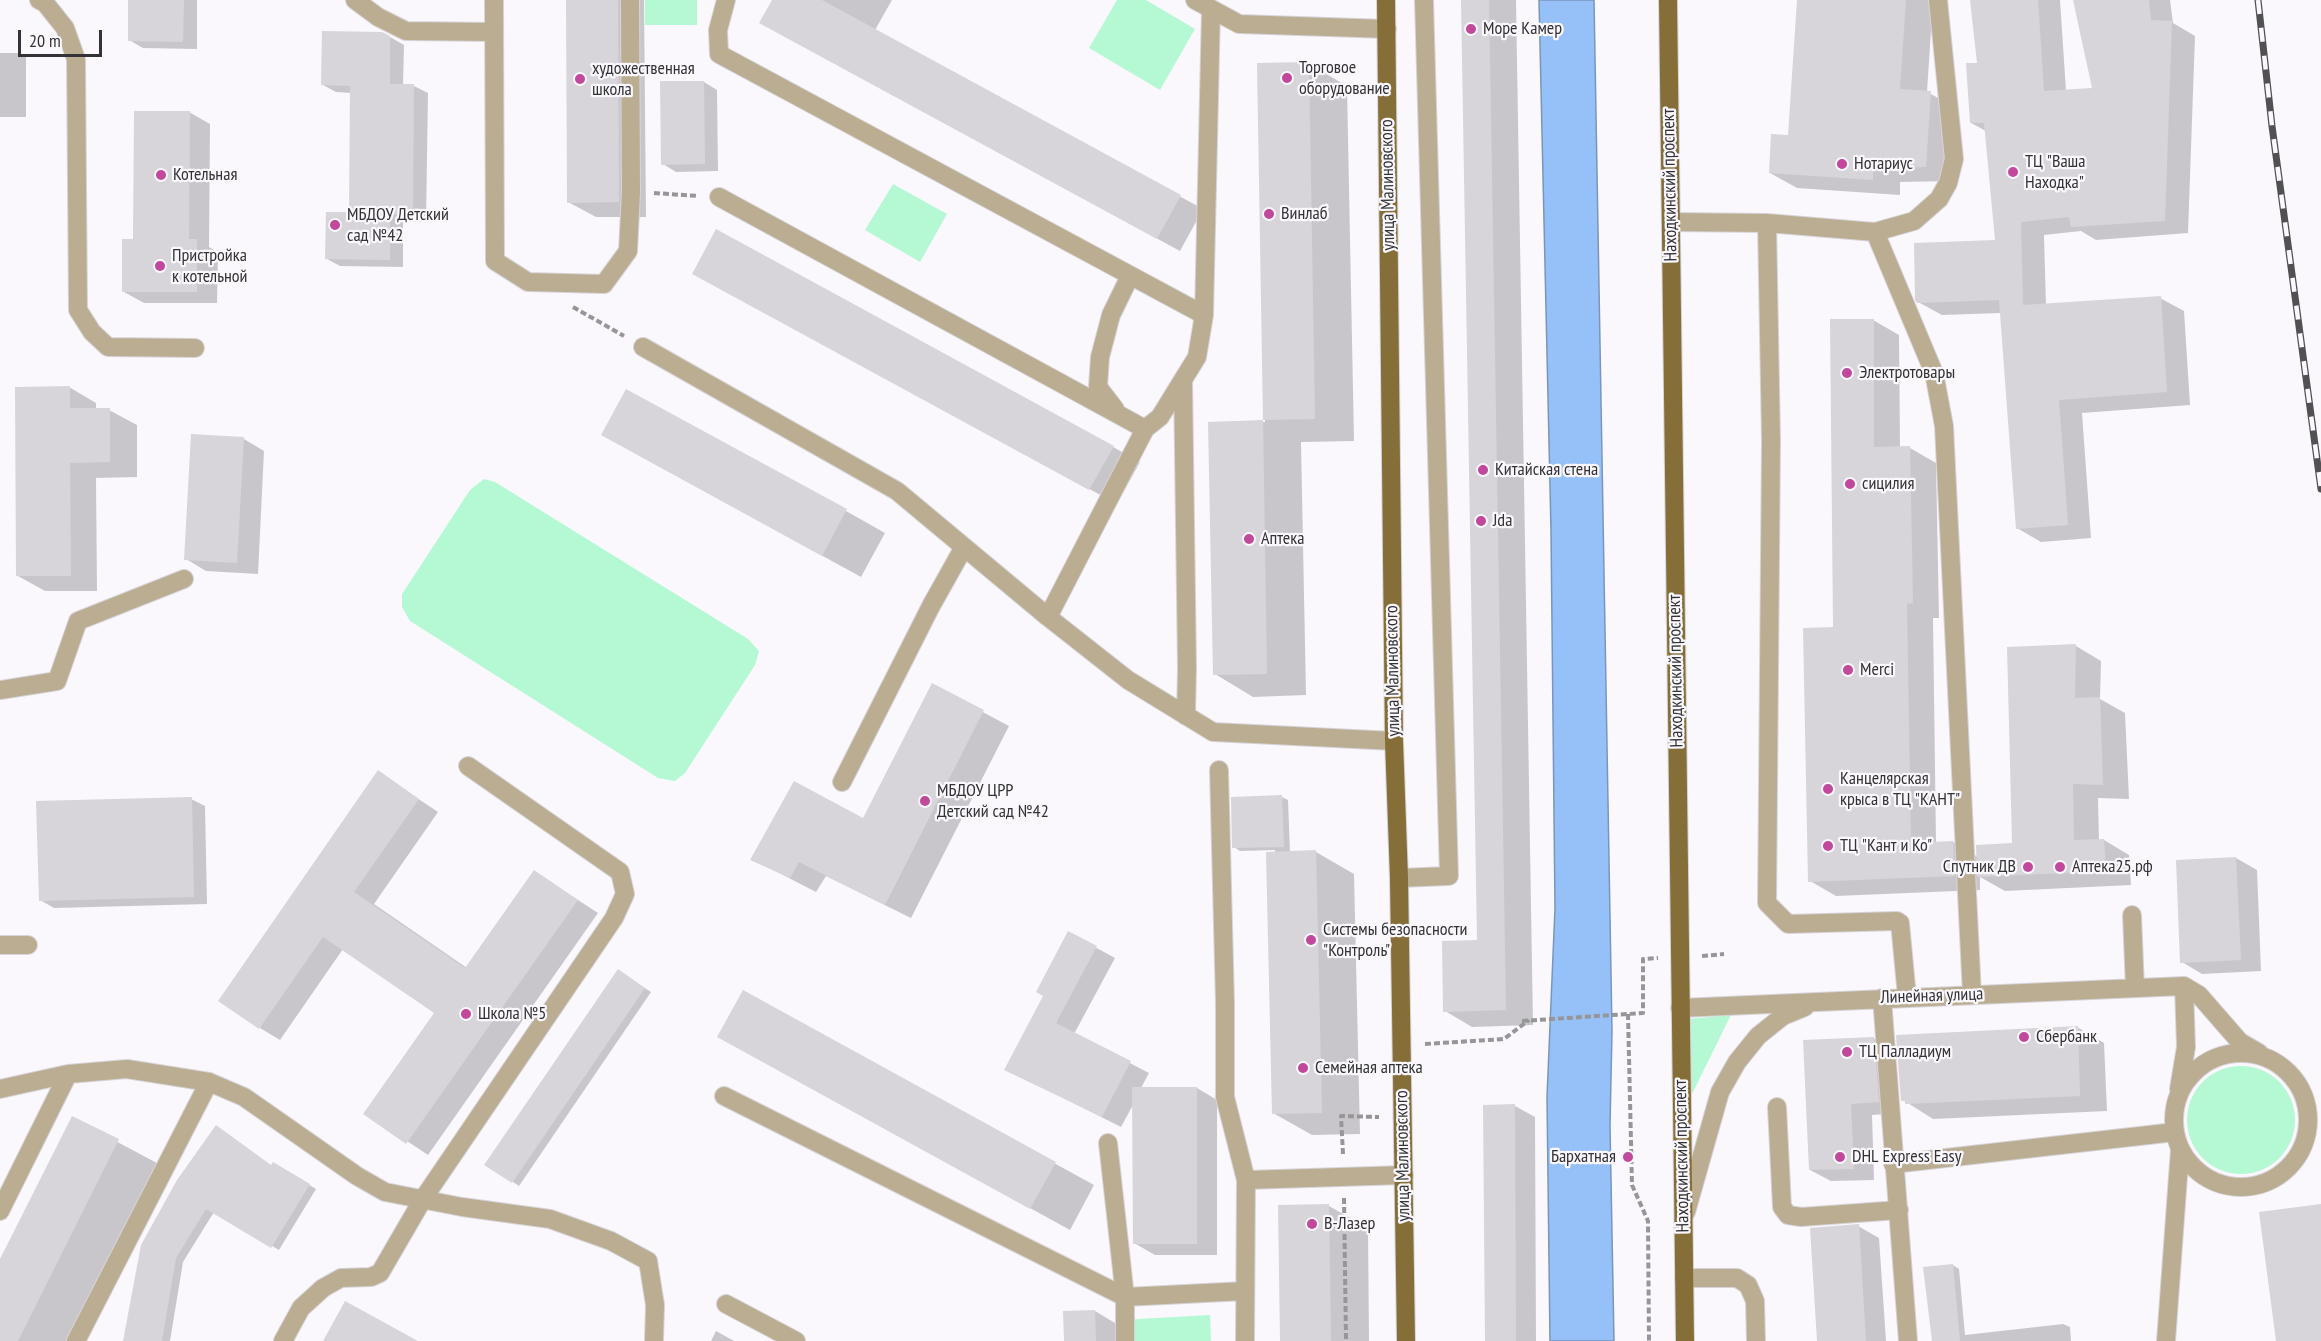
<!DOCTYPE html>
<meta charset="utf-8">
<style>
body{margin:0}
#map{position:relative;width:2321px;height:1341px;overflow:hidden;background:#faf8fd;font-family:"PT Sans Narrow",sans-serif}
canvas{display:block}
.scale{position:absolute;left:18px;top:30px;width:84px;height:27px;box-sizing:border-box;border:3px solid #333234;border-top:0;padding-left:8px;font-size:18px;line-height:21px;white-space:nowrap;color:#333234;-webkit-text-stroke:4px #faf8fd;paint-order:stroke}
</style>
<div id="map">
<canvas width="2321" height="1341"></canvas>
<div class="scale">20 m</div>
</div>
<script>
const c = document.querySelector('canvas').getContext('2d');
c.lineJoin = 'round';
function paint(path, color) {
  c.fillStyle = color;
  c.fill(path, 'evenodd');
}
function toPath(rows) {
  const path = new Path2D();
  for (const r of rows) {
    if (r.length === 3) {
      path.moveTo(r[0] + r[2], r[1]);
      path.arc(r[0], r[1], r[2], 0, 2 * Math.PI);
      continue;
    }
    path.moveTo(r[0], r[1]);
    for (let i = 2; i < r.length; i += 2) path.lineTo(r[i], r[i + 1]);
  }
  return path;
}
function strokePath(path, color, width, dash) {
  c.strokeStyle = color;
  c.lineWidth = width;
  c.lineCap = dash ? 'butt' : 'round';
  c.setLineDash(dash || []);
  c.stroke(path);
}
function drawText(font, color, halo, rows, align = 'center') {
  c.font = font + ' "PT Sans Narrow",sans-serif';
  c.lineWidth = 4.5;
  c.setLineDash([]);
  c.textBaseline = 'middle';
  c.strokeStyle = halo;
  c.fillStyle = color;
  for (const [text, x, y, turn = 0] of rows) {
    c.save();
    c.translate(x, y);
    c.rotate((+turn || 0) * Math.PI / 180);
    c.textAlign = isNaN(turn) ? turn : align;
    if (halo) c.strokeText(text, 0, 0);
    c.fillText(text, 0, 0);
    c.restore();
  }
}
paint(toPath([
 [645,0,697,0,697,25,645,25],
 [1117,0,1146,0,1195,29,1160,90,1089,48],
 [893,184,947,214,920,262,865,230],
 [484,479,495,482,748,639,759,651,755,665,685,773,675,781,658,778,410,621,402,607,402,594,470,490],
 [1731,1015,1687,1104,1687,1019],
 [2241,1120,54],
 [1210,1315,1211,1341,1121,1341,1120,1320]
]), '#b5f8d4');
const water = toPath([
 [1539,0,1594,0,1612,1031,1610,1126,1614,1341,1550,1341,1547,1097,1555,908,1551,530,1539,0]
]);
paint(water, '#96c1f8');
strokePath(water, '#7896bd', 1.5);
paint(toPath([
 [130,0,197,0,197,49,143,48,129,40],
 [567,0,644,0,646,217,596,217,568,202],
 [774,0,892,0,875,30,1203,209,1180,251,784,36],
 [1463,0,1516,0,1533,1025,1472,1027,1445,1011,1478,942],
 [1798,0,1933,0,1927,92,1957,108,1952,181,1900,182,1900,195,1797,188,1770,173,1789,137],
 [1974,0,2060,0,2066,91,2094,90,2075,0,2170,0,2173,23,2195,36,2188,233,2096,240,2081,231,2044,235,2046,305,2160,298,2184,311,2190,405,2082,413,2091,538,2041,542,2017,528,2001,313,1942,315,1918,302,1997,242,1986,131,1971,123,1979,64],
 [390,37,404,45,403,86,414,86,428,93,426,222,403,221,403,267,340,266,327,259,350,214,352,93,336,92,323,85],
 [0,53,19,53,26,57,26,117,0,117],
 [1309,64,1347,86,1354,441,1301,442,1306,695,1253,697,1215,674,1210,423,1265,422,1258,65],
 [704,82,717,90,718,171,676,172,663,164],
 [189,112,210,124,209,247,218,252,217,303,144,303,124,292,135,240],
 [721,289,1113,447,1140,462,1117,504],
 [1873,320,1899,335,1900,448,1910,448,1936,463,1939,618,1933,618,1936,843,1953,842,1978,857,2013,845,2076,646,2101,661,2100,699,2125,713,2129,799,2098,798,2099,841,2104,840,2129,855,2131,885,2005,891,1980,877,1980,890,1836,896,1810,881,1835,629],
 [69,387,96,403,96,410,109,410,137,425,137,477,96,478,97,591,45,591,18,576],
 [193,436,244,439,264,451,258,574,206,571,186,559],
 [642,457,846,511,885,533,861,577],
 [932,685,1009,726,911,918,826,876,816,892,752,859,864,820],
 [378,772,438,812,374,904,467,968,535,872,598,913,428,1155,365,1113,436,1013,343,949,280,1040,260,1028],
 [1282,797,1288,800,1290,852,1316,852,1354,874,1360,1134,1312,1135,1273,1113,1275,850,1240,851,1234,847],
 [191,799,205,806,207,904,54,908,40,900],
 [2236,858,2257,870,2261,971,2202,974,2182,962],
 [1069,933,1115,958,1074,1034,1149,1073,1141,1088,1197,1088,1217,1100,1217,1255,1155,1255,1134,1243,1134,1103,1121,1127,1006,1069,1045,995],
 [624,975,651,992,519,1186,486,1164],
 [743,992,1094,1185,1070,1230,757,1058],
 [2077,1027,2104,1043,2107,1111,1933,1119,1903,1100],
 [1873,1038,1894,1050,1899,1113,1872,1115,1874,1180,1831,1181,1810,1170],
 [1515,1106,1535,1117,1536,1341,1485,1341],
 [72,1118,157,1163,68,1341,0,1341,0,1263],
 [274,1164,316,1189,279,1250,214,1212,183,1262,170,1341,127,1341,142,1245],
 [1329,1206,1368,1228,1369,1341,1282,1341],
 [1858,1226,1879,1238,1886,1341,1819,1341],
 [1953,1265,1959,1269,1965,1335,2063,1324,2070,1327,2071,1341,1933,1341],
 [1095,1311,1115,1323,1116,1341,1066,1341],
 [716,1331,734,1341,711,1341]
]), '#0003');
paint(toPath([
 [128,0,184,0,183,42,128,41],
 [566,0,618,0,619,202,567,203],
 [772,0,822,0,1181,195,1157,239,759,23],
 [1461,0,1489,0,1506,1010,1443,1012,1442,941,1477,940],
 [1797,0,1906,0,1900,89,1931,91,1926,167,1873,168,1873,180,1769,173,1771,134,1788,135],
 [1970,0,2038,0,2044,91,2092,88,2073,0,2149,0,2151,20,2172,21,2165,221,2071,227,2069,217,2021,222,2023,305,2161,296,2167,392,2059,400,2068,525,2016,529,1999,300,1917,303,1915,300,1914,243,1995,240,1984,123,1970,123,1966,63,1977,63],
 [322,31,382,32,390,36,390,84,414,84,413,215,390,214,390,260,325,259,326,212,349,212,350,86,321,85],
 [1309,62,1315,419,1263,420,1257,63],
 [660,81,704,81,705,164,661,165],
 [134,111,190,111,189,239,197,239,197,292,122,292,122,239,133,239],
 [716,229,1114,446,1089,490,692,274],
 [1830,319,1874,319,1874,447,1910,446,1913,603,1907,604,1911,843,1953,841,1955,876,1808,882,1803,628,1833,627],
 [70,386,70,408,110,408,110,462,70,463,71,576,16,576,15,387],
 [626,389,847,509,822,556,601,435],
 [1263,420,1267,674,1213,675,1208,422],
 [191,434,244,437,237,563,184,560],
 [2076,644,2075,698,2100,697,2103,785,2073,784,2074,840,2104,839,2106,871,1977,877,1976,845,2012,843,2007,647],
 [932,683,984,710,885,905,799,862,790,878,750,860,794,781,863,818],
 [378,770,419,799,354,892,465,968,534,870,578,900,406,1144,363,1114,434,1013,323,937,259,1029,218,1001],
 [1282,795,1284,847,1232,848,1231,797],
 [192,797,194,897,39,901,36,801],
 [1316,850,1322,1113,1272,1114,1266,852],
 [2236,857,2241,960,2180,963,2176,860],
 [1068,931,1097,946,1056,1023,1131,1061,1102,1117,1004,1070,1043,996,1036,992],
 [618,969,645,988,512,1183,484,1165],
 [743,990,1056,1162,1030,1209,717,1037],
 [2078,1026,2080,1096,1905,1104,1905,1101,1901,1101,1896,1035],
 [1874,1037,1879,1102,1851,1104,1854,1169,1809,1170,1803,1040],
 [1132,1087,1197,1087,1197,1244,1133,1244],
 [1515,1104,1516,1341,1485,1341,1483,1105],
 [72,1116,119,1139,18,1341,0,1341,0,1259],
 [216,1125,271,1165,273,1162,310,1184,271,1248,206,1209,176,1258,162,1341,123,1341,141,1245,177,1180],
 [1329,1204,1331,1341,1280,1341,1278,1205],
 [2321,1204,2321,1341,2276,1341,2259,1212],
 [1859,1224,1866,1341,1817,1341,1810,1228],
 [1953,1264,1960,1341,1932,1341,1923,1267],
 [345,1301,418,1341,323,1341],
 [1095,1310,1096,1341,1064,1341,1063,1311]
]), '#d7d4da');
const minor = toPath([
 [39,0,45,3,65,28,76,59,78,310,92,332,108,347,195,348],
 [355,0,378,17,406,31,494,32],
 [494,0,495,261,528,282,604,284,628,251,631,192,630,0],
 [726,0,718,30,719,54,1204,315],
 [1195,0,1239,24,1387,29],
 [719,197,1145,429],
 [1671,222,1767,223,1875,232,1914,221,1939,199,1948,183,1954,159,1938,0],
 [1767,223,1771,441,1767,903,1788,924,1897,921,1900,923,1907,997],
 [1875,232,1934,373,1944,426,1972,995],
 [643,347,897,491,1048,617,1128,680,1213,732,1394,741],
 [1183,380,1187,668,1186,716],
 [1115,409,1098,387,1100,357,1111,315,1130,276],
 [1048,617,1145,429,1160,417,1197,357,1204,315,1211,9],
 [0,690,57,681,78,621,184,579],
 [1219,770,1225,1003,1225,1097,1246,1180],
 [842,782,931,606,964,547],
 [1399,878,1449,876,1424,0],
 [2132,915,2135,988],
 [0,945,28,945],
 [2184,986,2199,995,2240,1042,2259,1053],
 [1882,998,1908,1341],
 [1680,1008,2184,986],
 [2241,1120,67],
 [0,1089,68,1074,127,1069,209,1082,244,1097,357,1176,385,1192,462,1207,550,1219,611,1241,648,1261,655,1305,654,1341],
 [2179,1089,2186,1047,2184,986],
 [724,1096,1125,1297,1125,1341],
 [1777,1107,1782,1207,1788,1215,1801,1217,1899,1210],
 [1108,1143,1125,1297,1245,1291],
 [1893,1164,2175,1132],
 [0,1211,68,1074],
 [1686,1212,1720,1092,1737,1062,1758,1036,1783,1016,1805,1007],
 [1684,1278,1737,1278,1748,1285,1755,1301,1756,1341],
 [726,1304,796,1341],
 [76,1341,209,1082],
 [283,1341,301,1308,323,1288,341,1278,371,1277,380,1273,423,1199,614,918,625,894,620,872,468,766],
 [1245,1341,1246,1180,1404,1175],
 [2166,1341,2180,1149]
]);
const major = toPath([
 [1386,0,1394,741,1399,878,1406,1341],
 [1668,0,1685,1341]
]);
strokePath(minor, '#d6d4d9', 20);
strokePath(major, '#d6d4d9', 20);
strokePath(toPath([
 [654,193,698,196],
 [573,307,624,336],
 [1702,956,1724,954],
 [1628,1014,1632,1185,1648,1221,1649,1341],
 [1522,1021,1643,1013,1643,959,1658,958],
 [1425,1044,1504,1039,1529,1020],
 [1343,1154,1341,1116,1379,1117],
 [1344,1198,1346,1341]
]), '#969598', 4, [6, 3]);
strokePath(minor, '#baad92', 18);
strokePath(major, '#856e38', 18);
const rail = toPath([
 [2258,0,2272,126,2321,489]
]);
strokePath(rail, '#515053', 7);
strokePath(rail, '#faf8fd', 4.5, [14]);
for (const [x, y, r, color] of [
 [1471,29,6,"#c1489b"],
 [1287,78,6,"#c1489b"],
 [580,79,6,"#c1489b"],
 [1842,164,6,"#c1489b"],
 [2013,172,6,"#c1489b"],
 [161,175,6,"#c1489b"],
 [1269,214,6,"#c1489b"],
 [335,225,6,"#c1489b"],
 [160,266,6,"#c1489b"],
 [1847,373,6,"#c1489b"],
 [1483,470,6,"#c1489b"],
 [1850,484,6,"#c1489b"],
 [1481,521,6,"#c1489b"],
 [1249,539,6,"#c1489b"],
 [1848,670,6,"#c1489b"],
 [1828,789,6,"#c1489b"],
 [925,801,6,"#c1489b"],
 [1828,846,6,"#c1489b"],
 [2028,867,6,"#c1489b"],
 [2060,867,6,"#c1489b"],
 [1311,940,6,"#c1489b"],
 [466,1014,6,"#c1489b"],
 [2024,1037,6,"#c1489b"],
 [1847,1052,6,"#c1489b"],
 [1303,1068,6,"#c1489b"],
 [1628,1157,6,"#c1489b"],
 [1840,1157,6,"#c1489b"],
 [1312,1224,6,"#c1489b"]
]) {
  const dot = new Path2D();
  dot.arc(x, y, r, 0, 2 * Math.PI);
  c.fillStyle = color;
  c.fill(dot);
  strokePath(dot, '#faf8fd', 2);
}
drawText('18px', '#333234', '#faf8fd', [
 ["Море Камер",1483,29],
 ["Торговое",1299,68],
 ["оборудование",1299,89],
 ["художественная",592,69],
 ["школа",592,90],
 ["ТЦ \"Ваша",2025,162],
 ["Находка\"",2025,183],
 ["Нотариус",1854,164],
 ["Котельная",173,175],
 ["Винлаб",1281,214],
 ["МБДОУ Детский",347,215],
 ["сад №42",347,236],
 ["Пристройка",172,256],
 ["к котельной",172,277],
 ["Электротовары",1859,373],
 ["Китайская стена",1495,470],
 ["сицилия",1862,484],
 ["Jda",1493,521],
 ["Аптека",1261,539],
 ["Merci",1860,670],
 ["Канцелярская",1840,779],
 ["крыса в ТЦ \"КАНТ\"",1840,800],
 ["МБДОУ ЦРР",937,791],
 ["Детский сад №42",937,812],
 ["ТЦ \"Кант и Ко\"",1840,846],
 ["Спутник ДВ",2016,867,"right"],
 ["Аптека25.рф",2072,867],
 ["Системы безопасности",1323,930],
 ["\"Контроль\"",1323,951],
 ["Школа №5",478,1014],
 ["Сбербанк",2036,1037],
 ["ТЦ Палладиум",1859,1052],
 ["Семейная аптека",1315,1068],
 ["Бархатная",1616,1157,"right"],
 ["DHL Express Easy",1852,1157],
 ["В-Лазер",1324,1224]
], 'left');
drawText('18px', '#333234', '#faf8fd', [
 ["улица Малиновского",1388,185,-91],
 ["Находкинский проспект",1670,185,-91],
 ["улица Малиновского",1393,671,-91],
 ["Находкинский проспект",1676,671,-91],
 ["Линейная улица",1932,996,-2],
 ["улица Малиновского",1403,1156,-91],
 ["Находкинский проспект",1682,1156,-91]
]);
</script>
